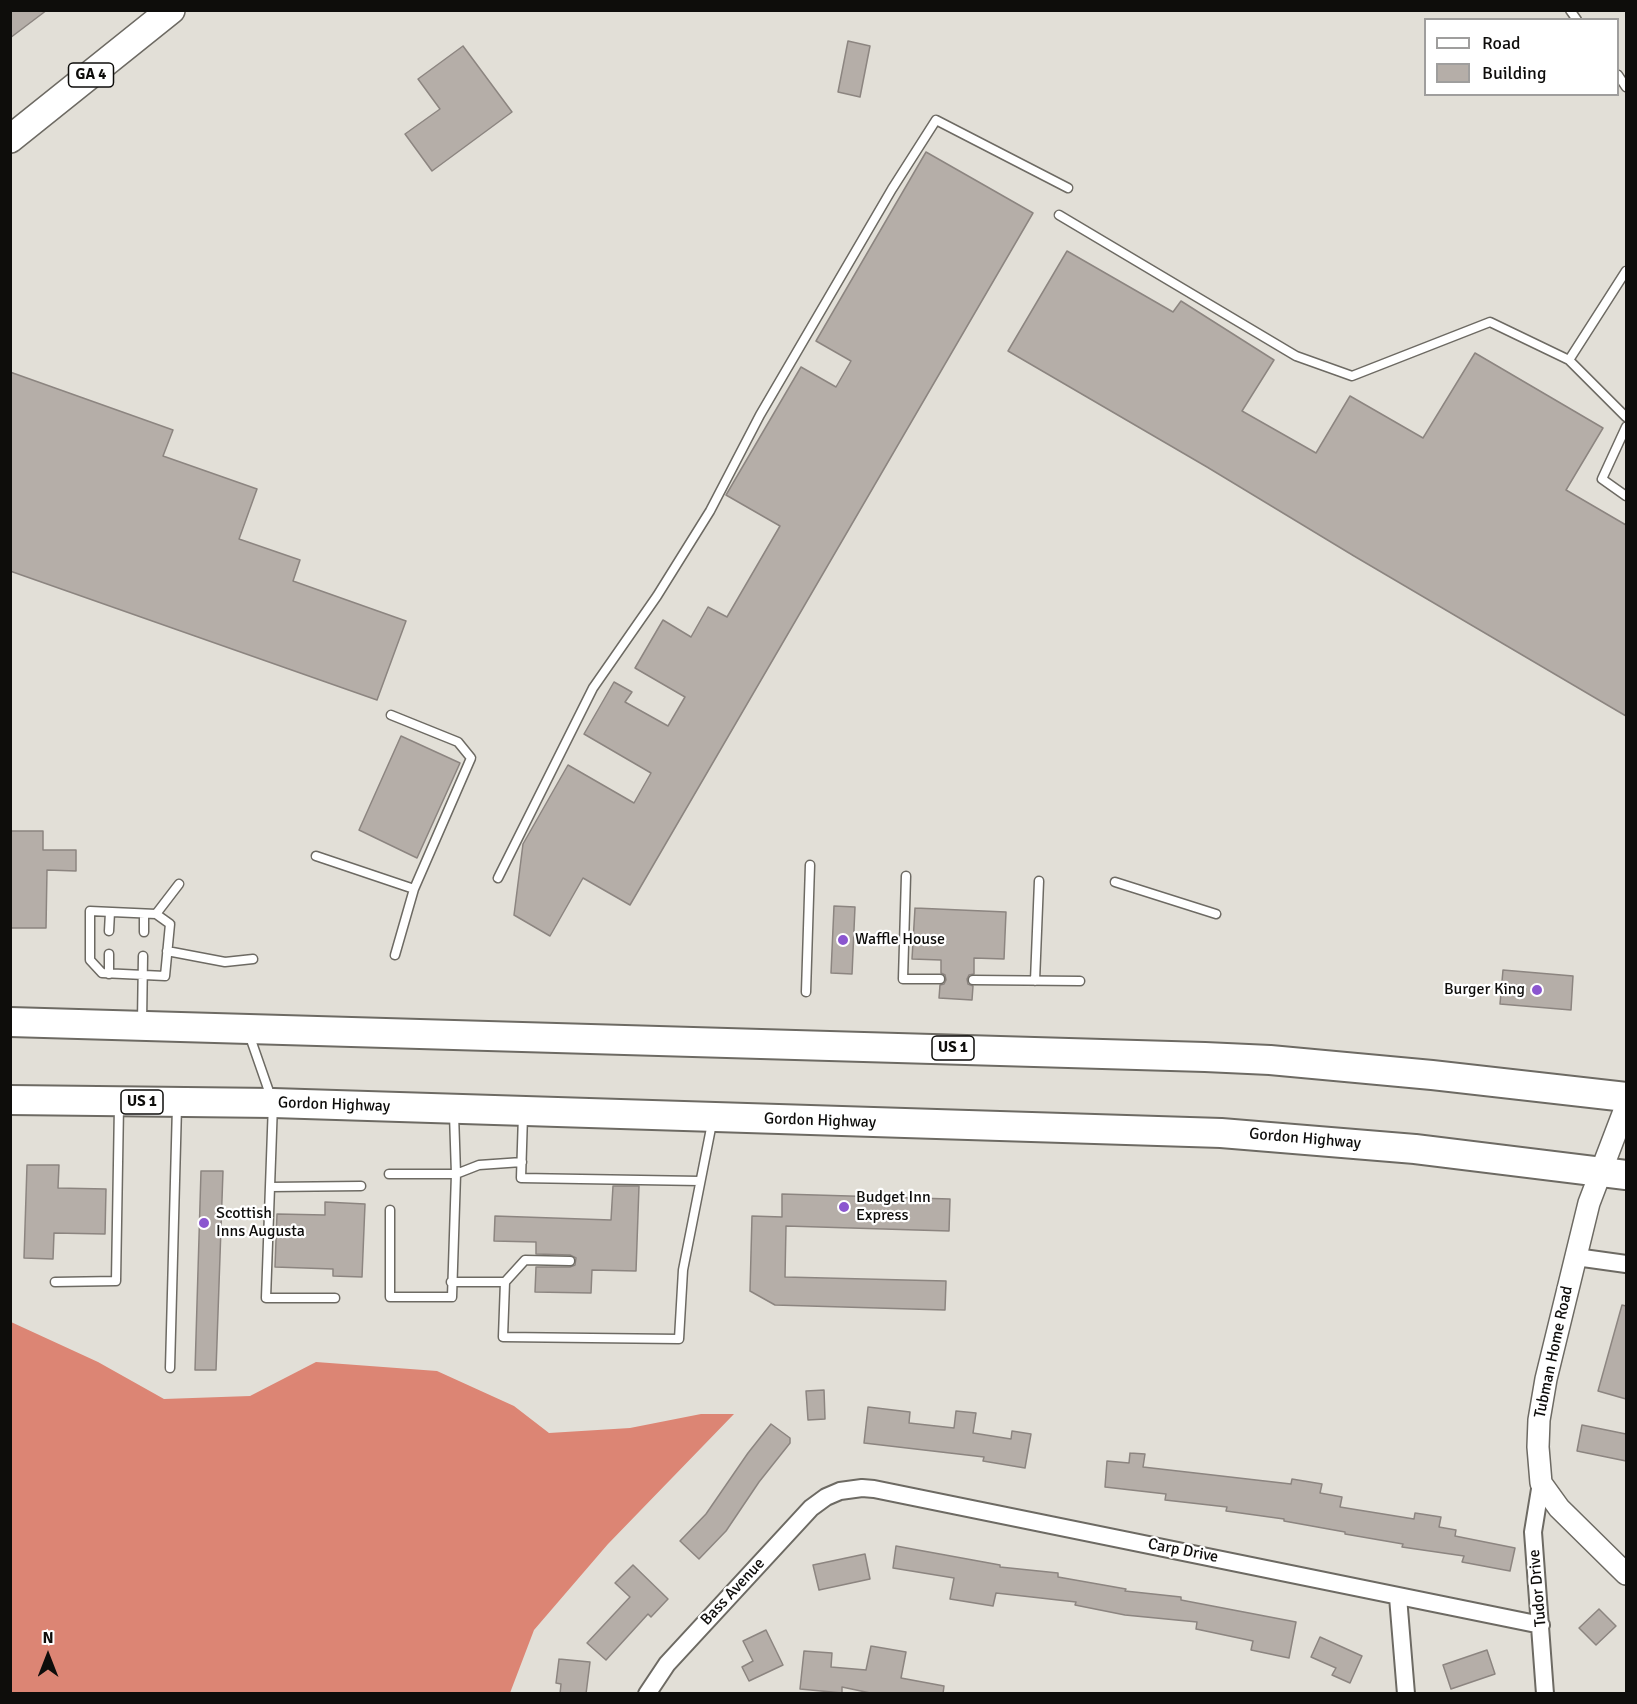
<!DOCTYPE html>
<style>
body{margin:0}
#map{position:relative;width:1637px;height:1704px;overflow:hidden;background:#e2dfd7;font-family:Signika,sans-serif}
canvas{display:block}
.frame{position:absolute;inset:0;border:12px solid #0e0d0b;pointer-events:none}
.legend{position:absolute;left:1424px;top:18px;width:195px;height:78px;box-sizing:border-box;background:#fff;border:2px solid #9f9e9d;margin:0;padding:8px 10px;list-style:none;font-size:18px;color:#0e0d0b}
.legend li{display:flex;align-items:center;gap:12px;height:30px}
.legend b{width:30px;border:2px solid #9f9e9d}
.north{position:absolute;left:18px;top:1626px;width:60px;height:60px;-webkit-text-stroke:4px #fff;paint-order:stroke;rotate:0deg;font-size:16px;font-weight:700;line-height:24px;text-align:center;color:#0e0d0b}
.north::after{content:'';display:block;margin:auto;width:21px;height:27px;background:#0e0d0b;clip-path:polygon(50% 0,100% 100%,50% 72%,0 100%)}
</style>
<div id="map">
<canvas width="1637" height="1704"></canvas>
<div class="frame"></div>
<ul class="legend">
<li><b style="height:8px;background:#fff"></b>Road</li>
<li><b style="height:16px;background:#b5aea8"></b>Building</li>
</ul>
<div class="north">N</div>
</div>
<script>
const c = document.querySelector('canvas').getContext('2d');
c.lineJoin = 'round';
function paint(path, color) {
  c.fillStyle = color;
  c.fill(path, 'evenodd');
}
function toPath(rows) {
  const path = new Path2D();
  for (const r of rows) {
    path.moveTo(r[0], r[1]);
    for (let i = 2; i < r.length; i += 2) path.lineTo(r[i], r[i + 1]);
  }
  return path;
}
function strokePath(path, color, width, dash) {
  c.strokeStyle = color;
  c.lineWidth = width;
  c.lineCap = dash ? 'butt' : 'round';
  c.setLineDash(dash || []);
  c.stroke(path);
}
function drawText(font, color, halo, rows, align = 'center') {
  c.font = font + ' Signika,sans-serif';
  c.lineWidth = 4.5;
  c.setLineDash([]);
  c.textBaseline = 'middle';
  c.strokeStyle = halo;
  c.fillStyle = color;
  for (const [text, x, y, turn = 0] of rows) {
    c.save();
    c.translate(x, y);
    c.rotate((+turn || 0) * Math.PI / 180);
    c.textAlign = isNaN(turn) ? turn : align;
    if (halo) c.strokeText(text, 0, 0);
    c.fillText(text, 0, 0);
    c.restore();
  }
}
paint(toPath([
 [11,1322,98,1362,164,1399,250,1396,316,1362,437,1371,514,1406,549,1433,630,1428,701,1414,734,1414,608,1544,534,1630,510,1693,11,1693]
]), '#dc8574');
const building = toPath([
 [10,10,47,10,10,38,10,10],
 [848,41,870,46,860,97,838,92,848,41],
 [463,46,512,112,432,171,405,134,440,109,418,79,463,46],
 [926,152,1033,213,630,905,583,878,550,936,514,915,523,844,568,765,634,803,651,773,584,734,614,682,632,692,625,702,668,726,685,697,635,668,663,620,691,637,708,607,727,617,780,526,726,495,801,367,836,387,851,361,816,341,926,152],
 [1067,251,1173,312,1181,301,1274,360,1242,411,1316,453,1350,396,1423,438,1475,353,1603,428,1566,490,1626,525,1626,716,1354,556,1207,467,1008,351,1067,251],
 [10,372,173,430,163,456,257,489,239,539,300,560,293,581,406,621,377,700,10,571,10,372],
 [401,736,460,763,417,858,359,830,401,736],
 [10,831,43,831,43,850,76,850,76,871,47,870,46,928,10,928,10,831],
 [834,906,855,907,852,974,831,973,834,906],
 [915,908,1006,912,1004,959,974,958,974,974,969,975,967,979,968,984,973,986,972,1000,939,998,940,985,944,984,946,980,945,975,941,973,941,960,912,959,915,908],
 [1503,970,1573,976,1571,1010,1500,1004,1503,970],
 [27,1165,59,1165,58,1188,106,1189,105,1234,54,1233,53,1259,24,1258,27,1165],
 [201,1171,223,1171,216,1370,195,1370,201,1171],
 [613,1186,639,1186,636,1271,592,1270,591,1293,535,1292,536,1267,570,1267,575,1265,576,1258,570,1255,536,1254,536,1242,494,1241,495,1216,611,1220,613,1186],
 [782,1194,950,1199,949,1231,786,1226,785,1277,946,1281,945,1310,775,1305,750,1291,752,1216,782,1217,782,1194],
 [325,1202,365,1204,362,1277,333,1276,333,1269,275,1267,277,1214,325,1215,325,1202],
 [1622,1305,1626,1306,1626,1399,1598,1391,1622,1305],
 [824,1390,825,1419,808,1420,806,1391,824,1390],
 [868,1407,910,1412,909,1423,954,1428,956,1411,976,1413,973,1433,1011,1439,1012,1431,1031,1434,1025,1468,983,1461,984,1457,864,1443,868,1407],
 [771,1424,790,1438,790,1443,759,1482,726,1531,699,1559,680,1541,706,1514,748,1453,771,1424],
 [1582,1425,1626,1434,1626,1461,1577,1451,1582,1425],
 [1130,1453,1145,1454,1143,1467,1291,1484,1292,1479,1322,1484,1320,1493,1342,1497,1340,1507,1414,1519,1415,1513,1441,1517,1439,1527,1456,1530,1455,1536,1515,1548,1510,1571,1462,1562,1464,1556,1402,1547,1403,1544,1345,1534,1345,1532,1284,1521,1284,1519,1226,1511,1227,1507,1165,1500,1166,1494,1105,1487,1107,1461,1129,1463,1130,1453],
 [896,1546,1000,1565,1000,1567,1058,1573,1058,1577,1126,1589,1125,1591,1181,1597,1181,1600,1296,1622,1289,1658,1251,1650,1253,1641,1196,1629,1197,1622,1125,1615,1075,1605,1076,1602,996,1593,993,1606,950,1599,954,1578,893,1568,896,1546],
 [865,1554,870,1579,819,1590,813,1565,865,1554],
 [633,1565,668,1599,651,1617,648,1614,606,1660,587,1643,630,1597,615,1583,633,1565],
 [1599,1609,1616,1626,1596,1645,1579,1628,1599,1609],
 [766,1630,783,1665,749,1681,742,1667,753,1661,743,1641,766,1630],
 [1320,1637,1362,1656,1350,1683,1332,1675,1336,1668,1311,1657,1320,1637],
 [871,1646,906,1652,901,1678,944,1686,943,1694,875,1694,842,1687,842,1693,800,1689,804,1651,832,1653,831,1667,866,1670,871,1646],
 [1487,1650,1495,1674,1451,1689,1443,1665,1487,1650],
 [559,1659,590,1662,586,1694,560,1694,561,1684,556,1683,559,1659]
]);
paint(building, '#b5aea8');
strokePath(building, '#8c8580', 1.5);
const service = toPath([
 [1570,10,1577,20],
 [1618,75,1626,87],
 [1059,215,1296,356,1352,376,1490,322,1569,360,1626,417],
 [1569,360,1626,271],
 [1626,427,1602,479,1626,496],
 [391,715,458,742,471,758,414,889,395,955],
 [316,856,414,889],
 [906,876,903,979,940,979],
 [498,878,593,688,657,596,710,511,760,415,892,189,936,120,1068,188],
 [1115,882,1216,914],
 [156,914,90,911,90,960,102,973,165,976,170,924,156,914,179,884],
 [109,931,110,912],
 [144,932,144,914],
 [167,951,225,962,253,959],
 [109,974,109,954],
 [973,980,1080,981],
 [1035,981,1039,881],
 [806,992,810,865],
 [142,1022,143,956],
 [249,1034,273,1103,266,1298,335,1298],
 [523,1115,521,1178,700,1181],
 [389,1174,456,1174,454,1114],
 [270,1187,361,1186],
 [390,1210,390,1297,452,1297,456,1174,479,1165,522,1162],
 [570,1261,525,1260,505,1282,503,1337,679,1339,683,1270,712,1123],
 [55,1282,116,1281,119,1105],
 [451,1282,505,1282],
 [170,1368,177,1106]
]);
const minor = toPath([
 [1576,1257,1626,1264],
 [1541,1483,1533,1532,1545,1694],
 [1398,1597,1406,1694],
 [647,1694,667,1664,811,1508,826,1497,840,1491,862,1488,874,1489,1541,1625]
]);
const tertiary = toPath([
 [1626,1106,1589,1203,1546,1379,1539,1420,1538,1447,1541,1483,1559,1508,1626,1574]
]);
const primary = toPath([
 [10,139,171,10]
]);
const trunk = toPath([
 [10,1022,1205,1057,1270,1060,1432,1075,1626,1097],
 [10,1100,273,1103,1221,1133,1415,1149,1626,1175]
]);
strokePath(service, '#6d6a63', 11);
strokePath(minor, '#6d6a63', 20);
strokePath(tertiary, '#6d6a63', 24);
strokePath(primary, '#6d6a63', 30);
strokePath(trunk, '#6d6a63', 32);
strokePath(service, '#fff', 8);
strokePath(minor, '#fff', 16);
strokePath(tertiary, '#fff', 21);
strokePath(primary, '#fff', 27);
strokePath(trunk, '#fff', 28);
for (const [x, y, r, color] of [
 [843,940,6,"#8b56cf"],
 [1537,990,6,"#8b56cf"],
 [844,1207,6,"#8b56cf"],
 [204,1223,6,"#8b56cf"]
]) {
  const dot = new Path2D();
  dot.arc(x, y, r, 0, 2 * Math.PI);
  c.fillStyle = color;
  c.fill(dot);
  strokePath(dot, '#fff', 2);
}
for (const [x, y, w] of [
 [91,75,45],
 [953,1048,42],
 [142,1102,42]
]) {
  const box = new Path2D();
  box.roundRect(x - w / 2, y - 12, w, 24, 4.5);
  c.fillStyle = '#fff';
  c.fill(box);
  strokePath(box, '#0e0d0b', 1.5);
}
drawText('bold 15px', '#0e0d0b', null, [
 ["GA 4",91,75],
 ["US 1",953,1048],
 ["US 1",142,1102]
]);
drawText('16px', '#0e0d0b', '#fff', [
 ["Waffle House",855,940],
 ["Burger King",1525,990,"right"],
 ["Budget Inn",856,1198],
 ["Express",856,1216],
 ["Scottish",216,1214],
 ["Inns Augusta",216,1232]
], 'left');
drawText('16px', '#0e0d0b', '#fff', [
 ["Gordon Highway",334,1105,2],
 ["Gordon Highway",820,1121,2],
 ["Gordon Highway",1305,1139,5],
 ["Tubman Home Road",1554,1352,-78],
 ["Carp Drive",1183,1551,11],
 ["Tudor Drive",1538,1588,-95],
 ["Bass Avenue",733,1592,-47]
]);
</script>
